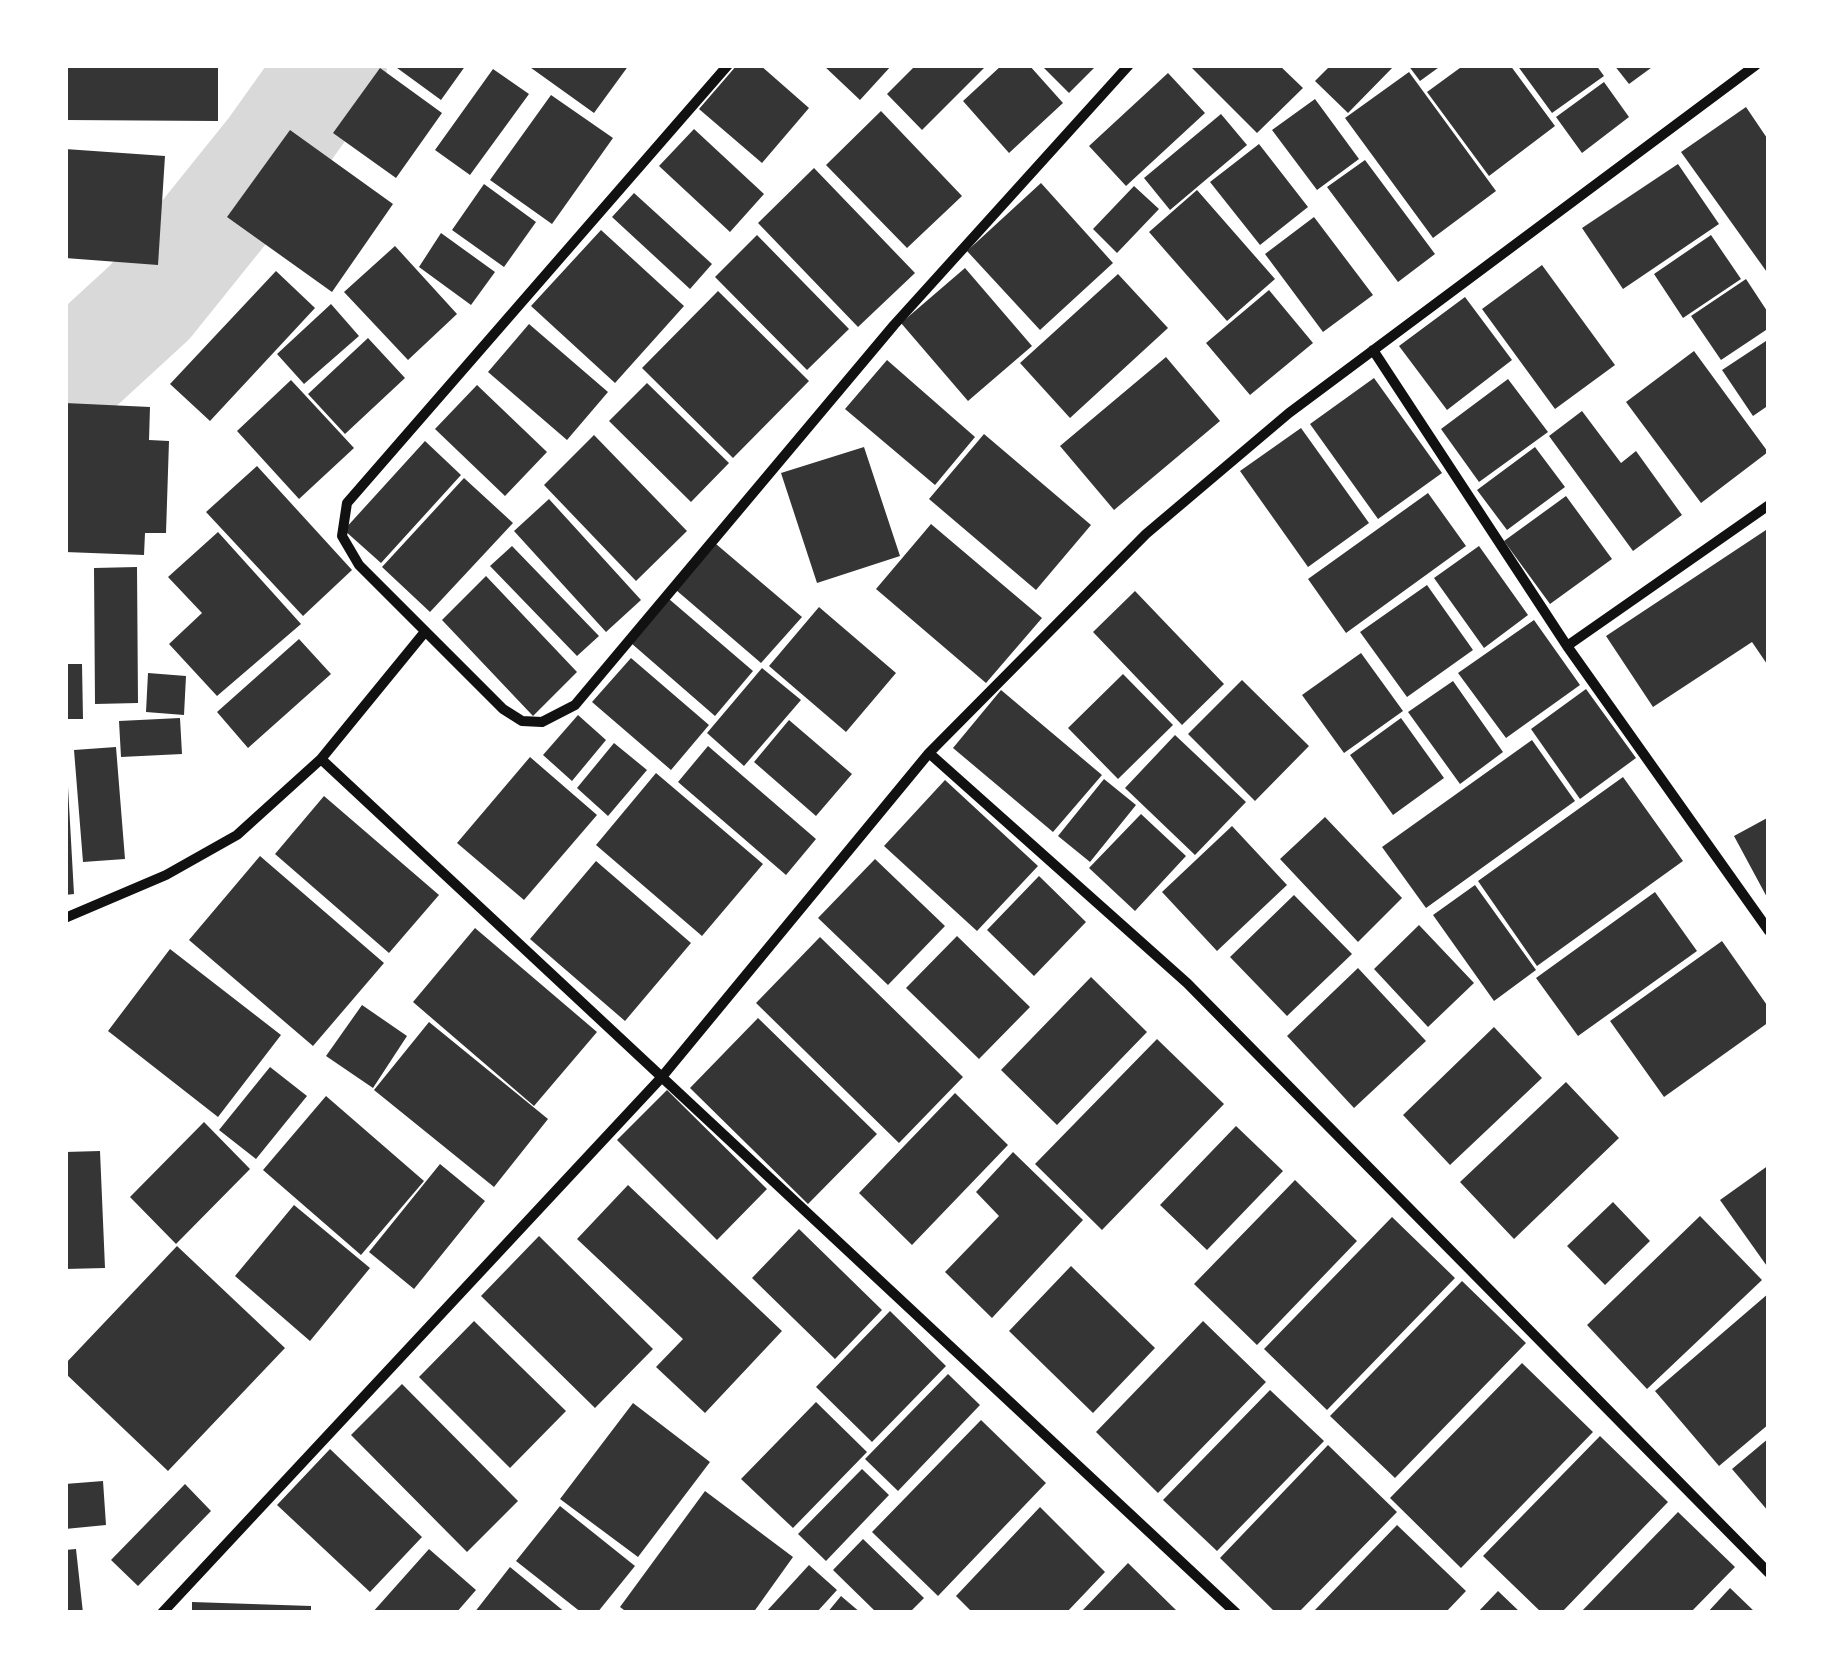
<!DOCTYPE html>
<style>
body{margin:0}
#map{position:relative;width:1834px;height:1678px;overflow:hidden;background:#fff;font-family:Roboto,sans-serif}
canvas{display:block}
.frame{position:absolute;inset:0;border:68px solid #fff;pointer-events:none}
</style>
<div id="map">
<canvas width="1834" height="1678"></canvas>
<div class="frame"></div>
</div>
<script>
const c = document.querySelector('canvas').getContext('2d');
c.lineJoin = 'round';
function toPath(rows) {
  const path = new Path2D();
  for (const r of rows) {
    path.moveTo(r[0], r[1]);
    for (let i = 2; i < r.length; i += 2) path.lineTo(r[i], r[i + 1]);
  }
  return path;
}
function strokePath(path, color, width, dash) {
  c.strokeStyle = color;
  c.lineWidth = width;
  c.lineCap = dash ? 'butt' : 'round';
  c.setLineDash(dash || []);
  c.stroke(path);
}
function paint(path, color) {
  c.fillStyle = color;
  c.fill(path, 'evenodd');
}
strokePath(toPath([
 [65,380,150,302,273,149,333,65]
]), '#d9d9d9', 108);
paint(toPath([
 [65,65,218,65,218,121,65,120],
 [393,65,466,65,441,100],
 [527,65,629,65,594,113],
 [737,65,760,65,809,108,762,163,699,109],
 [823,65,892,65,860,100],
 [916,65,987,65,922,130,887,94],
 [1002,65,1029,65,1063,103,1009,153,963,101],
 [1041,65,1097,65,1069,93],
 [1189,65,1279,65,1303,88,1257,133],
 [1331,65,1395,65,1348,113,1315,81],
 [1408,65,1442,65,1420,81],
 [1464,65,1510,65,1555,126,1489,176,1427,92],
 [1517,65,1596,65,1604,76,1552,113],
 [1614,65,1655,65,1629,84],
 [380,68,442,113,396,178,333,133],
 [493,69,529,94,470,175,435,150],
 [1409,72,1496,191,1433,238,1345,118],
 [1168,73,1205,113,1126,186,1089,146],
 [1604,82,1629,117,1582,153,1556,117],
 [551,95,613,138,552,224,490,180],
 [1315,99,1359,159,1317,190,1272,130],
 [1746,107,1769,141,1769,275,1681,152],
 [881,111,962,196,907,248,826,165],
 [1221,114,1247,145,1170,210,1144,178],
 [694,129,764,194,730,232,659,166],
 [290,130,393,204,332,292,227,217],
 [1259,144,1308,207,1260,245,1210,182],
 [65,149,165,156,158,265,65,258],
 [1365,160,1435,254,1398,282,1327,187],
 [1678,164,1719,224,1623,289,1582,228],
 [814,168,915,273,858,327,758,223],
 [1041,183,1113,263,1040,330,967,251],
 [484,184,536,222,504,267,452,230],
 [1134,186,1159,209,1117,253,1093,229],
 [1197,190,1275,279,1227,321,1149,232],
 [634,193,712,264,690,289,612,217],
 [1314,217,1373,295,1323,332,1265,254],
 [601,230,684,306,615,383,531,306],
 [441,233,495,272,471,305,419,267],
 [757,235,849,329,807,370,715,277],
 [1711,235,1741,279,1683,318,1654,274],
 [395,246,457,314,408,360,344,292],
 [1542,265,1615,365,1555,409,1482,309],
 [965,268,1032,346,968,401,901,323],
 [276,271,315,308,210,421,170,384],
 [1118,274,1168,328,1070,418,1020,363],
 [1746,279,1769,314,1769,328,1721,360,1691,316],
 [1269,290,1313,343,1250,395,1206,343],
 [718,291,809,381,733,458,642,368],
 [1465,297,1512,360,1447,410,1399,346],
 [331,304,359,336,304,384,277,354],
 [529,324,608,392,567,440,488,372],
 [368,338,405,378,345,434,308,394],
 [1769,339,1769,405,1753,416,1722,370],
 [1694,351,1768,452,1701,503,1626,402],
 [1166,357,1220,421,1114,510,1060,446],
 [887,360,975,437,935,485,845,409],
 [1374,378,1442,473,1378,519,1310,424],
 [1508,379,1548,432,1479,482,1441,429],
 [291,380,354,448,299,499,237,431],
 [647,383,729,463,691,502,609,421],
 [477,385,547,452,505,496,435,429],
 [65,403,150,407,149,440,169,441,166,533,145,533,144,555,65,552],
 [1582,411,1621,463,1636,451,1682,515,1633,551,1549,436],
 [1301,428,1369,523,1308,567,1240,471],
 [984,434,1091,525,1036,590,929,499],
 [594,435,687,531,636,581,544,485],
 [425,441,461,475,381,563,344,530],
 [864,447,900,556,817,583,781,473],
 [1535,447,1565,487,1507,530,1477,490],
 [257,466,352,570,303,616,206,512],
 [464,478,513,523,430,612,382,567],
 [1428,493,1466,546,1346,633,1308,579],
 [1566,496,1612,559,1550,604,1504,541],
 [549,499,641,600,606,632,514,531],
 [931,524,1042,618,986,683,876,589],
 [1769,528,1769,667,1752,642,1653,707,1606,636],
 [218,532,301,624,217,696,169,644,202,613,168,577],
 [716,544,802,617,761,663,676,590],
 [512,546,599,636,577,656,490,566],
 [1479,546,1528,615,1484,648,1434,578],
 [137,567,138,703,95,704,94,568],
 [486,576,577,672,533,716,442,620],
 [1427,585,1473,650,1407,697,1360,632],
 [1135,591,1224,684,1182,725,1093,632],
 [669,599,753,671,715,716,631,643],
 [819,607,896,673,846,732,769,666],
 [1534,620,1580,685,1506,738,1458,673],
 [299,639,331,674,248,748,217,712],
 [1361,653,1403,711,1344,753,1302,695],
 [631,658,709,725,671,770,592,702],
 [65,664,82,664,83,719,65,719],
 [762,668,801,700,744,766,707,733],
 [148,673,186,676,184,715,146,712],
 [1123,674,1173,725,1118,779,1068,728],
 [1242,680,1309,746,1255,801,1188,734],
 [1453,681,1503,752,1460,784,1408,712],
 [1586,689,1636,758,1580,799,1531,729],
 [1001,690,1102,775,1053,832,953,748],
 [578,715,606,740,572,781,543,755],
 [180,718,182,754,121,757,119,721],
 [1401,718,1444,778,1393,815,1350,755],
 [789,720,852,774,816,816,754,762],
 [1175,735,1246,802,1195,855,1125,788],
 [1532,740,1575,801,1426,908,1382,847],
 [614,743,647,770,608,816,577,788],
 [708,746,816,839,786,875,678,782],
 [116,747,125,859,83,862,74,750],
 [530,757,597,815,524,900,457,843],
 [656,773,763,864,702,936,596,845],
 [1623,777,1683,861,1537,966,1478,881],
 [1104,779,1136,805,1090,862,1058,836],
 [945,780,1038,866,977,931,884,846],
 [65,787,68,787,74,894,65,895],
 [324,796,439,895,389,953,275,854],
 [1141,814,1186,856,1135,911,1089,868],
 [1325,817,1402,898,1358,942,1280,859],
 [1769,817,1769,901,1734,836],
 [1232,826,1287,885,1217,951,1162,892],
 [260,856,384,963,313,1046,189,940],
 [875,859,945,926,888,985,818,918],
 [596,861,691,943,625,1021,530,939],
 [1039,876,1086,922,1034,976,987,930],
 [1475,885,1536,970,1494,1001,1433,915],
 [1655,892,1697,951,1578,1036,1536,978],
 [1294,895,1352,954,1287,1016,1230,957],
 [1419,925,1474,983,1428,1027,1374,969],
 [475,928,597,1032,534,1106,413,1002],
 [957,936,1030,1007,979,1059,906,988],
 [820,937,963,1077,899,1143,756,1003],
 [1722,941,1769,1008,1769,1022,1664,1097,1610,1021],
 [170,949,281,1035,218,1117,108,1031],
 [1358,968,1426,1041,1354,1108,1287,1036],
 [1091,977,1147,1032,1057,1125,1001,1070],
 [362,1005,407,1036,373,1088,326,1056],
 [758,1018,877,1134,808,1204,690,1088],
 [429,1022,548,1119,494,1187,374,1090],
 [1494,1027,1542,1078,1450,1165,1403,1115],
 [1157,1039,1224,1104,1102,1230,1035,1164],
 [270,1067,307,1096,256,1159,219,1130],
 [1566,1082,1619,1138,1514,1239,1460,1182],
 [667,1090,767,1189,717,1240,617,1140],
 [955,1093,1008,1145,912,1245,859,1193],
 [326,1096,424,1181,361,1255,263,1170],
 [204,1122,250,1169,176,1244,130,1197],
 [1236,1126,1283,1171,1207,1250,1160,1205],
 [100,1151,105,1268,65,1269,65,1152],
 [1013,1152,1083,1220,992,1318,945,1272,999,1216,976,1192],
 [440,1164,485,1201,414,1289,369,1252],
 [1769,1165,1769,1269,1720,1200],
 [1295,1180,1357,1241,1257,1345,1194,1284],
 [628,1185,782,1331,705,1413,656,1367,683,1339,577,1239],
 [1613,1202,1650,1241,1605,1285,1567,1246],
 [294,1205,370,1268,310,1341,235,1276],
 [1700,1216,1762,1280,1647,1389,1587,1325],
 [1392,1217,1455,1278,1327,1410,1264,1349],
 [799,1229,882,1310,835,1359,752,1278],
 [539,1236,653,1349,595,1408,481,1296],
 [177,1246,285,1348,168,1471,65,1373,65,1364],
 [1071,1266,1155,1348,1093,1413,1009,1331],
 [1462,1281,1526,1343,1395,1478,1330,1416],
 [1769,1293,1769,1424,1719,1466,1655,1391],
 [890,1311,946,1366,872,1442,816,1387],
 [474,1321,566,1411,510,1468,419,1377],
 [1203,1321,1266,1382,1158,1493,1096,1432],
 [1522,1363,1593,1432,1461,1568,1390,1498],
 [948,1374,980,1405,898,1491,865,1459],
 [402,1384,518,1501,467,1552,351,1435],
 [1270,1390,1324,1441,1217,1551,1163,1500],
 [816,1402,867,1452,793,1528,741,1479],
 [633,1403,710,1462,638,1557,560,1499],
 [981,1420,1046,1483,938,1596,872,1532],
 [1600,1436,1668,1502,1561,1613,1542,1613,1483,1556],
 [1769,1438,1769,1512,1732,1469],
 [1328,1445,1397,1512,1298,1613,1276,1613,1220,1558],
 [330,1449,422,1537,370,1592,277,1505],
 [862,1469,889,1495,826,1561,798,1534],
 [103,1481,106,1525,65,1529,65,1484],
 [185,1484,211,1511,138,1586,111,1560],
 [705,1491,793,1557,753,1613,628,1613,620,1607],
 [560,1506,635,1566,597,1613,582,1613,516,1561],
 [1040,1507,1105,1572,1066,1613,973,1613,956,1596],
 [1678,1512,1735,1567,1690,1613,1580,1613],
 [1397,1525,1466,1591,1445,1613,1317,1613,1314,1611],
 [863,1539,924,1598,909,1613,877,1613,833,1570],
 [76,1549,83,1613,65,1613,65,1550],
 [429,1549,476,1590,456,1613,372,1613],
 [1128,1563,1179,1613,1080,1613],
 [809,1565,837,1590,816,1613,765,1613],
 [510,1567,566,1613,474,1613],
 [1730,1588,1756,1613,1707,1613],
 [1498,1591,1521,1613,1477,1613],
 [841,1596,861,1613,827,1613],
 [192,1602,311,1606,311,1613,192,1613]
]), '#353535');
strokePath(toPath([
 [728,65,347,503,342,536,359,565,503,709,522,721,542,722,575,705,894,325,1129,65],
 [1373,350,1567,646,1769,931],
 [1567,646,1769,505],
 [929,753,1187,983,1769,1573],
 [321,759,1236,1613],
 [65,918,166,875,237,835,321,759,424,633],
 [162,1613,661,1078,929,753,1146,534,1289,413,1756,65]
]), '#111', 10);
</script>
